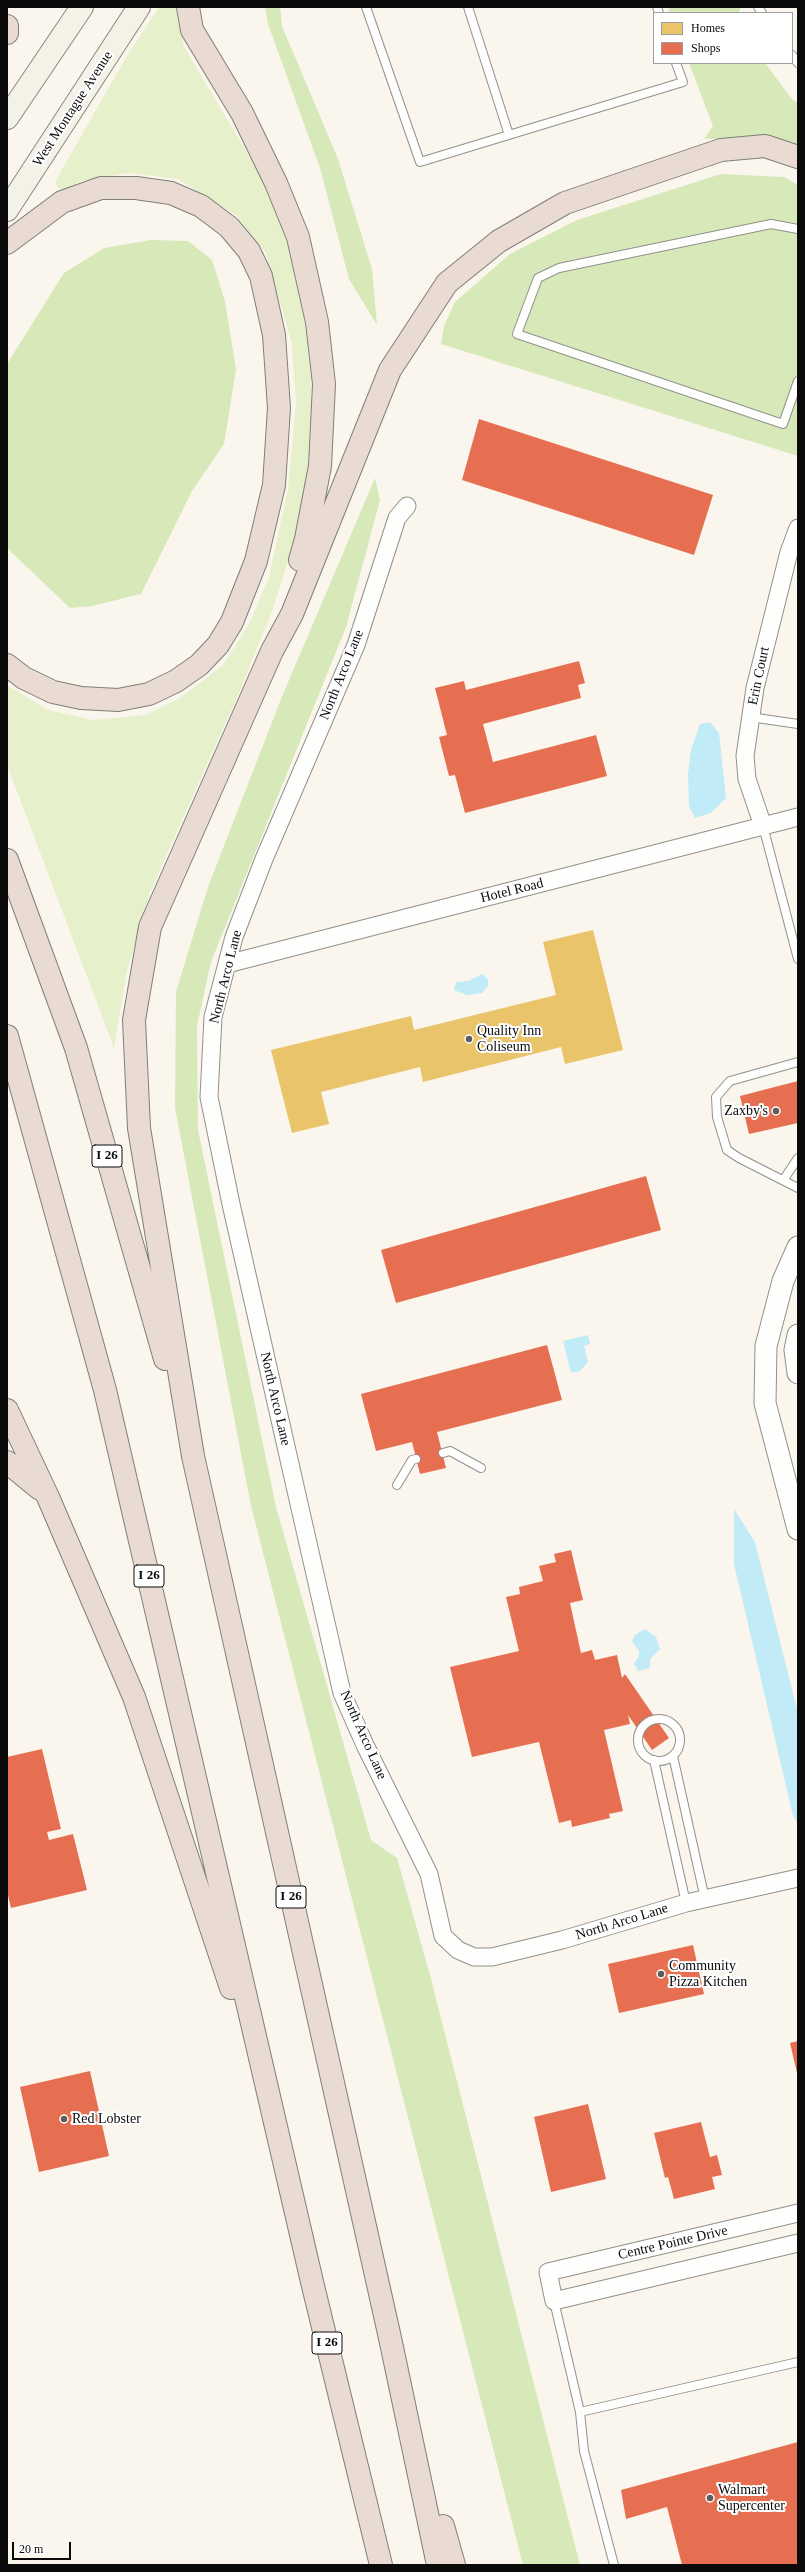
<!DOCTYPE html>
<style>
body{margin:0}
#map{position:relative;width:805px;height:2572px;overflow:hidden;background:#faf6ed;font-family:"Times New Roman",serif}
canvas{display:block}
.frame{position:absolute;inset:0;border:8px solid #0a0a0a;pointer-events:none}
.legend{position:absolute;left:653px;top:12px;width:140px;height:52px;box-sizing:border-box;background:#fff;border:1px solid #9d9d9d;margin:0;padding:5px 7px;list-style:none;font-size:12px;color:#0a0a0a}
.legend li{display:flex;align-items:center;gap:8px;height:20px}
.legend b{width:20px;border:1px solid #9d9d9d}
.scale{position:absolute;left:12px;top:2542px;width:59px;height:18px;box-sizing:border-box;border:2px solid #0a0a0a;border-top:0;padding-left:5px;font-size:12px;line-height:14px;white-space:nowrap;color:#0a0a0a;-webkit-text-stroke:3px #fff;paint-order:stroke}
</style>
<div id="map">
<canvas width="805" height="2572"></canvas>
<div class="frame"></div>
<ul class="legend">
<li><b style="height:11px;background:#e9c46a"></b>Homes</li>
<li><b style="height:11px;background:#e76f51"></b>Shops</li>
</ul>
<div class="scale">20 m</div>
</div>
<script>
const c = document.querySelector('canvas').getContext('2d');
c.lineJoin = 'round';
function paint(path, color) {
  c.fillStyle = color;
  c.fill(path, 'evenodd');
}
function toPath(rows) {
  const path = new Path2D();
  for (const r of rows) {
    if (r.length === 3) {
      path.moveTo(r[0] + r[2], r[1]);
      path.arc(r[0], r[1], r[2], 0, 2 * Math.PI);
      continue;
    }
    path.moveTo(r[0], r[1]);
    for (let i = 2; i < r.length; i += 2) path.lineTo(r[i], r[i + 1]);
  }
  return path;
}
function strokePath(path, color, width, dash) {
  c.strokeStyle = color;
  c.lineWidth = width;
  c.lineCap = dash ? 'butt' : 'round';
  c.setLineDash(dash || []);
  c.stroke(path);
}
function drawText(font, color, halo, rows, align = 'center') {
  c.font = font + ' "Times New Roman",serif';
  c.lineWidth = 4;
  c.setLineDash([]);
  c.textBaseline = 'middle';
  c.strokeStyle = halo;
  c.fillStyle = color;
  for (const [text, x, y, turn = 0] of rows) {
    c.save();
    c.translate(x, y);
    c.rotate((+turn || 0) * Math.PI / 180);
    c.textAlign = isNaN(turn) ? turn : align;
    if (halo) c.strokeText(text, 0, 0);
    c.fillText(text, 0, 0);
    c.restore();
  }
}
paint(toPath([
 [159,7,176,7,184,47,270,191,284,228,303,306,311,378,311,458,295,538,273,609,235,702,150,892,127,971,114,1048,7,765,7,685,48,710,93,720,145,715,180,698,223,665,249,624,269,577,288,489,296,403,292,344,266,253,236,215,178,179,128,173,81,181,61,192,55,182,125,59]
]), '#e6f0cb');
paint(toPath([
 [265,7,280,7,282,26,338,159,372,269,377,325,349,279,320,168,268,24],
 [668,7,741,7,738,13,670,13],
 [689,63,765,63,792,99,798,103,798,148,741,139,704,139,713,126],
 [721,174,784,177,798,185,798,456,441,344,444,326,455,302,510,254,577,220],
 [151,240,188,241,212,260,225,301,236,370,224,444,192,491,141,594,92,606,70,608,7,548,7,364,64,273,104,248],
 [375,478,380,500,346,627,211,962,197,1026,198,1130,276,1507,371,1840,397,1858,430,1975,580,2565,523,2565,251,1506,175,1108,176,992,208,887,281,699]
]), '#d7e8b9');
paint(toPath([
 [710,722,719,733,726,798,711,813,695,818,689,806,688,774,691,750,700,724],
 [482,974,488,979,488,986,482,993,467,995,454,990,456,982,468,981],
 [588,1335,590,1344,584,1346,588,1362,580,1371,571,1373,563,1341],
 [734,1509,755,1542,798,1713,798,1824,793,1816,734,1564],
 [645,1629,656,1637,660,1649,650,1659,650,1668,638,1671,634,1664,639,1656,639,1651,632,1641,635,1635]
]), '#c1ebf6');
paint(toPath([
 [593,930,623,1050,565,1064,561,1047,423,1082,420,1067,321,1092,329,1124,292,1133,271,1050,411,1016,414,1030,556,995,543,942]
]), '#e9c46a');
paint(toPath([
 [479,419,713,495,694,555,462,480],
 [579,661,585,683,578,685,581,698,483,724,493,762,596,735,607,776,465,813,455,775,449,776,439,737,447,735,435,688,464,681,466,690],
 [798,1081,798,1123,749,1134,740,1096],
 [646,1176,661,1230,396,1303,381,1250],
 [547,1345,562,1400,437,1432,446,1468,420,1474,412,1442,376,1451,361,1394],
 [571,1550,583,1600,570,1603,581,1653,592,1650,595,1660,617,1655,622,1678,625,1674,669,1738,652,1750,628,1715,630,1724,604,1730,623,1811,609,1814,610,1818,572,1827,571,1820,559,1823,539,1742,472,1757,450,1667,519,1651,506,1597,520,1594,519,1587,543,1581,539,1566,556,1562,554,1554],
 [42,1749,61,1829,47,1832,49,1840,73,1834,87,1890,11,1908,7,1891,7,1757],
 [693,1945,704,1994,619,2013,608,1964],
 [798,2041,798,2072,797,2073,790,2043],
 [90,2071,109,2156,39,2172,20,2087],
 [588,2104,606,2179,551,2192,534,2117],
 [701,2122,710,2157,717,2155,722,2175,712,2177,715,2189,674,2199,668,2177,665,2178,654,2133],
 [798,2442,798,2565,682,2565,667,2507,626,2519,621,2490]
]), '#e76f51');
const service = toPath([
 [366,7,420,162,683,82,676,63],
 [468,7,509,135],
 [657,7,659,13],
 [758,7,762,13],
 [792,55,798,63],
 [798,229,771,224,559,268,538,278,517,334,783,424,798,381],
 [750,717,798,724],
 [763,826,798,959],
 [798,1062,730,1081,716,1097,717,1117,727,1150,739,1158,798,1188],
 [784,1179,798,1158],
 [443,1453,450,1451,481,1468],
 [397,1485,412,1460,416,1459],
 [659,1740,21],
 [673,1756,705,1899],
 [654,1760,686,1903],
 [554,2301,580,2412,798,2362],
 [580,2412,584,2451,614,2565]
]);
const minor = toPath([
 [407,506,397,518,356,645,264,859,234,937,213,1017,209,1097,231,1204,342,1693,365,1745,429,1874,443,1936,458,1950,474,1957,492,1957,562,1940,686,1903,798,1878],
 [763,826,747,779,745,756,755,688,789,552,798,528],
 [227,964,798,817],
 [798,2213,548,2272,554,2301,798,2243]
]);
const tertiary = toPath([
 [798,1247,783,1281,766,1346,765,1403,798,1529],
 [798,1335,795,1350,798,1373]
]);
const secondary = toPath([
 [7,118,82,7],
 [7,210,139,7]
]);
const motorway = toPath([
 [188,7,192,30,242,113,276,183,298,237,317,322,324,384,320,466,306,539,300,560],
 [7,26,7,33],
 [7,243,62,202,101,188,136,188,171,193,201,206,229,227,249,251,261,276,274,335,279,408,274,485,256,561,232,622,218,645,199,665,176,681,149,694,118,700,81,698,53,692,24,678,7,665],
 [7,860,76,1048,165,1359],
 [7,1036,105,1390,313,2286,381,2565],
 [7,1410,48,1497,134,1697,231,1988],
 [7,1462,40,1489],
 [443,2526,454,2565],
 [438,2565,390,2338,193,1456,139,1128,134,1020,150,927,272,651,292,614,390,370,447,283,499,241,565,203,721,150,765,146,798,157]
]);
strokePath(service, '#92908c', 10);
strokePath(minor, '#92908c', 19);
strokePath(tertiary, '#92908c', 23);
strokePath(secondary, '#898783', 24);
strokePath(motorway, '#7f7e7a', 24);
strokePath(service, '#fefefc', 8);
strokePath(minor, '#fefefc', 17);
strokePath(tertiary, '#fefefc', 21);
strokePath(secondary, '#f4f1e7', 22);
strokePath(motorway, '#eadbd2', 22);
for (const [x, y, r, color] of [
 [469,1039,4,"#5e5d59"],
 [776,1111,4,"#5e5d59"],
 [661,1974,4,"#5e5d59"],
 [64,2119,4,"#5e5d59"],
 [710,2498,4,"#5e5d59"]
]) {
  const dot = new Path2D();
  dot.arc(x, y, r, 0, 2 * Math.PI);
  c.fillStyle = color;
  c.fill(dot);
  strokePath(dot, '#fff', 1.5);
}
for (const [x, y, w] of [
 [107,1156,30],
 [149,1576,30],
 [291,1897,30],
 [327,2343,30]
]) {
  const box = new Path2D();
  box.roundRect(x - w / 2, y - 11, w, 22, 3);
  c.fillStyle = '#fff';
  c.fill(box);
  strokePath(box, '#0a0a0a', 1);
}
drawText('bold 13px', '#0a0a0a', null, [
 ["I 26",107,1156],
 ["I 26",149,1576],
 ["I 26",291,1897],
 ["I 26",327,2343]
]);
drawText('14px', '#0a0a0a', '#fff', [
 ["West Montague Avenue",73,109,-57],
 ["North Arco Lane",342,675,-68],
 ["Erin Court",759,676,-78],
 ["Hotel Road",512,891,-14],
 ["North Arco Lane",226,977,-76],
 ["North Arco Lane",275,1399,77],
 ["North Arco Lane",363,1735,66],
 ["North Arco Lane",622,1922,-17],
 ["Centre Pointe Drive",673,2243,-13]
]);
drawText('14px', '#0a0a0a', '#fff', [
 ["Quality Inn",477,1031],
 ["Coliseum",477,1047],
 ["Zaxby's",768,1111,"right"],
 ["Community",669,1966],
 ["Pizza Kitchen",669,1982],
 ["Red Lobster",72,2119],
 ["Walmart",718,2490],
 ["Supercenter",718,2506]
], 'left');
</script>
